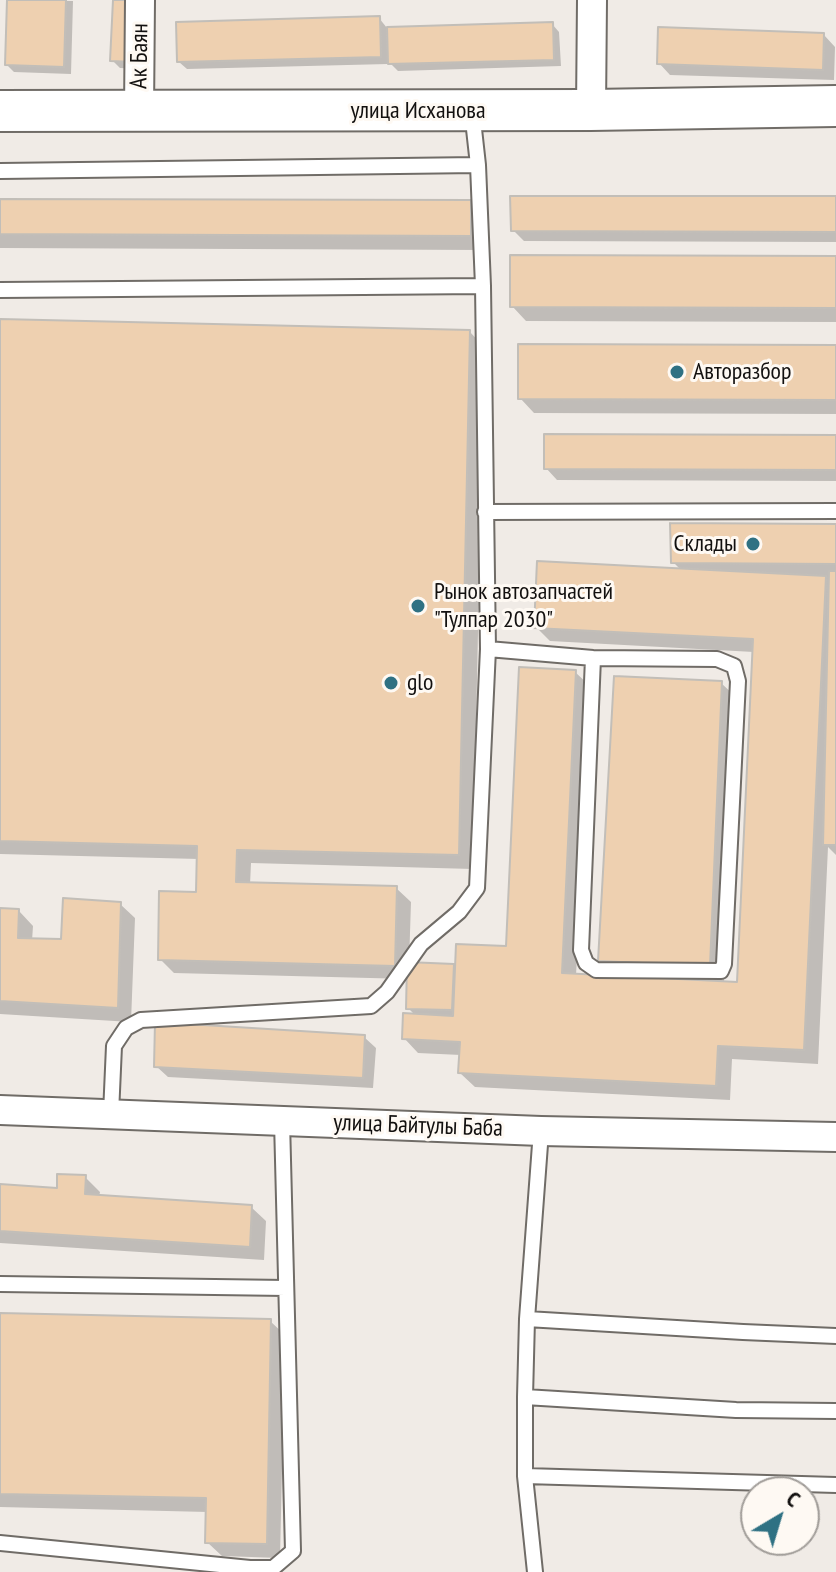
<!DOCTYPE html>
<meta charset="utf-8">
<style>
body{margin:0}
#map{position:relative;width:836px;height:1572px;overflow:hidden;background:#f0ebe6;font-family:"PT Sans Narrow",sans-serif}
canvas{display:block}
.north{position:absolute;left:740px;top:1476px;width:80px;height:80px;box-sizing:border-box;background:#fef9f3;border:2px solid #a09c98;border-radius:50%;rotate:38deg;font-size:22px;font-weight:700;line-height:32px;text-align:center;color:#12100f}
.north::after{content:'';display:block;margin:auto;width:28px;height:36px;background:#2f7183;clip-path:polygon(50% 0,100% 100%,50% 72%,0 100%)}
</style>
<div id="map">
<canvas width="836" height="1572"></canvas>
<div class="north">С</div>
</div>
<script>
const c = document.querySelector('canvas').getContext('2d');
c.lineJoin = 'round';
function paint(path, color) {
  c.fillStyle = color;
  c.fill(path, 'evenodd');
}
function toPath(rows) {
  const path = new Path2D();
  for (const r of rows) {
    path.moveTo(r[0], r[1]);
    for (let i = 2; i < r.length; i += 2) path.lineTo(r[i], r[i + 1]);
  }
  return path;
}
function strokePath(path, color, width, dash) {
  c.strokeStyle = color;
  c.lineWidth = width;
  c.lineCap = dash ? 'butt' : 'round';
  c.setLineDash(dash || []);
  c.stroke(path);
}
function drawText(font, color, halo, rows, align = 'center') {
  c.font = font + ' "PT Sans Narrow",sans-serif';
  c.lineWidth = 6;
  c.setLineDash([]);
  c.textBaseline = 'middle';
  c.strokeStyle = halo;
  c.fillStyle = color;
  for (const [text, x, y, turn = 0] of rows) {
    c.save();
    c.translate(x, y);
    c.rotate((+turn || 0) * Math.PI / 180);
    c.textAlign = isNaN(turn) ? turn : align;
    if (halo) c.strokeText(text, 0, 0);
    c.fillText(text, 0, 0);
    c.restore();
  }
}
paint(toPath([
 [9,0,73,1,71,74,14,72,7,65],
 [115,0,141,69,120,68,113,61],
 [379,18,387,28,552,24,559,32,561,66,398,71,388,61,388,64,187,69,179,62],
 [824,35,835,47,834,80,670,75,659,63],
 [836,198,836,242,524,241,513,230],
 [0,201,470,202,485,217,485,250,0,248],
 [836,258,836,322,526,321,512,306],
 [0,321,470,332,484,347,473,869,251,863,250,885,396,888,411,902,409,964,453,966,457,969,508,948,575,672,590,686,576,976,618,978,600,960,721,683,736,697,724,983,738,984,754,652,550,641,536,627,681,570,673,562,836,526,836,855,828,847,818,1064,732,1059,730,1100,475,1087,460,1073,461,1055,418,1053,404,1038,416,1016,408,1008,409,979,174,973,160,959,198,894,199,859,0,854],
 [836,347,836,414,534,413,520,398],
 [836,437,836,481,557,480,546,468],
 [120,904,135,918,131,1022,0,1014,0,910,19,911,33,926,32,941,63,941],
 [364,1037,376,1048,373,1088,168,1077,156,1066],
 [85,1177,100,1192,99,1197,251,1207,266,1221,264,1260,0,1243,0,1186,59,1190],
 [0,1315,270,1321,285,1335,280,1558,222,1556,207,1542,208,1512,0,1507]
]), '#0003');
const building = toPath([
 [7,0,66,0,64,67,5,65,7,0],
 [113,0,137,0,135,62,110,61,113,0],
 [380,16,381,57,177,62,176,22,380,16],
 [553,22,554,60,388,64,387,27,553,22],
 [658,27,824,33,823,70,657,64,658,27],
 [510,196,836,196,836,232,511,231,510,196],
 [0,199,471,200,471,236,0,234,0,199],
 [510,255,836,256,836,308,510,307,510,255],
 [0,319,470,330,459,855,237,850,236,882,397,886,395,966,158,960,159,891,196,892,197,846,0,841,0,319],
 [518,344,836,345,836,400,518,399,518,344],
 [544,434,836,435,836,470,544,469,544,434],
 [670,523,836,524,836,564,671,563,670,523],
 [537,561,826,576,804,1050,718,1046,716,1086,458,1073,460,1042,402,1039,403,1013,453,1016,456,944,506,946,519,667,576,670,562,973,737,982,753,639,534,628,537,561],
 [829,571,836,571,836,845,823,845,829,571],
 [614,676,722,681,710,966,598,961,614,676],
 [63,898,121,902,118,1008,0,1001,0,908,19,909,18,938,61,939,63,898],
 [407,962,454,964,452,1010,406,1009,407,962],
 [155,1022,365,1035,363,1078,154,1067,155,1022],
 [57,1174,86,1175,85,1194,252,1205,250,1247,0,1231,0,1184,57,1188,57,1174],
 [0,1313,271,1319,267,1544,205,1543,206,1498,0,1494,0,1313]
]);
paint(building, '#eed0b0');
strokePath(building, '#c2beb8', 2);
const service = toPath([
 [0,171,478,165],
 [0,290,483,286],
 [485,512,836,511],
 [488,649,593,658,717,659,734,666,738,681,724,964,721,971,596,970,586,963,581,950,593,658],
 [111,1114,114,1046,126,1028,141,1020,371,1006,387,992,421,944,459,912,477,888,488,649,483,286,478,165,472,111],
 [0,1284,286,1288],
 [527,1319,743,1332,836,1336],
 [525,1397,736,1410,836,1411],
 [525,1476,836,1485],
 [0,1543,250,1568,273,1568,293,1551,282,1121],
 [535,1572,525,1476,525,1397,527,1319,541,1131]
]);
const minor = toPath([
 [591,110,592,0],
 [139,112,140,0],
 [0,1110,541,1131,836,1137]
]);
const secondary = toPath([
 [0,111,591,110,836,106]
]);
strokePath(service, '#706c67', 18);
strokePath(minor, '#706c67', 32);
strokePath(secondary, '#706c67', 44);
strokePath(service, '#fff', 14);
strokePath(minor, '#fff', 28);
strokePath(secondary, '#fff', 40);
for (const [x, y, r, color] of [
 [677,372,8,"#2f7183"],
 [753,544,8,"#2f7183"],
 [418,606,8,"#2f7183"],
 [391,683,8,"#2f7183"]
]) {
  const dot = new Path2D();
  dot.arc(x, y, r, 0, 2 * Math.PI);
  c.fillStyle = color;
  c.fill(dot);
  strokePath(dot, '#fef9f3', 3);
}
drawText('24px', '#12100f', '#fef9f3', [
 ["Ак Баян",140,56,-89],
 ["улица Исханова",418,111],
 ["улица Байтулы Баба",418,1126,2]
]);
drawText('24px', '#12100f', '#fef9f3', [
 ["Авторазбор",693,372],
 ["Склады",737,544,"right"],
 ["Рынок автозапчастей",434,592],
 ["\"Тулпар 2030\"",434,620],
 ["glo",407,683]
], 'left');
</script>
